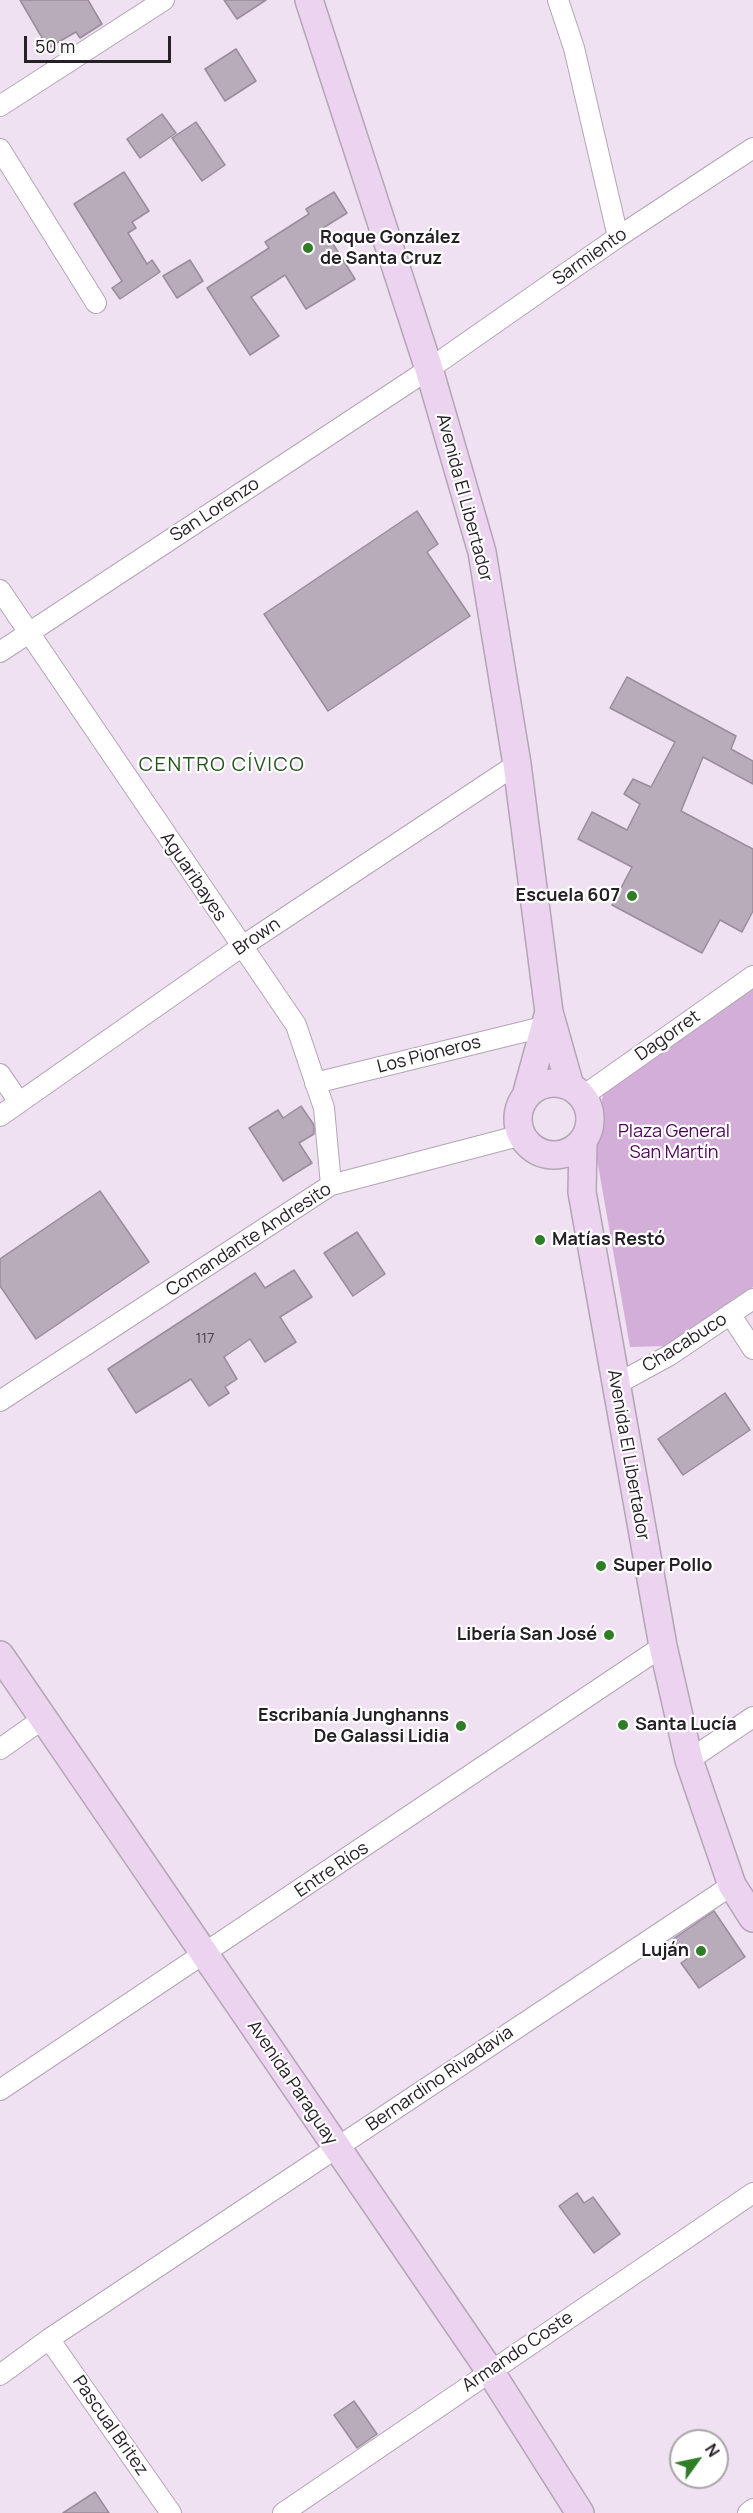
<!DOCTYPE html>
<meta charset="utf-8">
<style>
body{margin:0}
#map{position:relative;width:753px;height:2513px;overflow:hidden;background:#efe1f1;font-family:Manrope,sans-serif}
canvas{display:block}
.north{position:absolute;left:669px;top:2429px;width:60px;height:60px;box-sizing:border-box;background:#fff;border:2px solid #a8a6a8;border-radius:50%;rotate:57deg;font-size:16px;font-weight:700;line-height:24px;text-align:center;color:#252025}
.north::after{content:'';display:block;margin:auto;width:21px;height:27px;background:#2f7e27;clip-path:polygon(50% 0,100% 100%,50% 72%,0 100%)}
.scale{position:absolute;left:24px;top:36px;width:147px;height:27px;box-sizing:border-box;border:3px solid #252025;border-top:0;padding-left:8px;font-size:18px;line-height:21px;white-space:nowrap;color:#252025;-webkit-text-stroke:4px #fff;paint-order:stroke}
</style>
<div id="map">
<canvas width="753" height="2513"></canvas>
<div class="north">N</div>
<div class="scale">50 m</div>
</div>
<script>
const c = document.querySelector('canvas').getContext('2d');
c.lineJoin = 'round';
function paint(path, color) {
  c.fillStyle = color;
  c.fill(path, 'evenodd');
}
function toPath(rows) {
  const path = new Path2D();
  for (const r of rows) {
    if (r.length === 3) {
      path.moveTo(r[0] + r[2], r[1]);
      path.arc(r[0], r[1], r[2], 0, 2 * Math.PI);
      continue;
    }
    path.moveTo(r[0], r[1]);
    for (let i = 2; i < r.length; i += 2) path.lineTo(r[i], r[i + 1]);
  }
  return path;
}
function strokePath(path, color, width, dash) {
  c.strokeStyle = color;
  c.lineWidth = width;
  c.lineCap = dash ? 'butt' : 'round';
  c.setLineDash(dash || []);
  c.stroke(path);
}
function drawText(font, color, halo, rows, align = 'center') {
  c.font = font + ' Manrope,sans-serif';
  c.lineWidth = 4.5;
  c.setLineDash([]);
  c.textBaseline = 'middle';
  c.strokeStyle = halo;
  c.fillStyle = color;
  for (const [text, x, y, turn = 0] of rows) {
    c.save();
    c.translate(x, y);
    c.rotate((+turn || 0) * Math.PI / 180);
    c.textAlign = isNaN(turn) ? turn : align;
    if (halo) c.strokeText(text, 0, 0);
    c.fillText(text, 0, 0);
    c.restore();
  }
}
paint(toPath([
 [753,986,753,1287,666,1346,630,1347,594,1142,604,1090]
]), '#d3aed8');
const building = toPath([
 [20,0,88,0,102,24,80,38,76,32,48,48,20,0],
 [224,0,266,0,237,19,224,0],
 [236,49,256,81,225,101,205,69,236,49],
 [162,114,176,133,140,158,127,139,162,114],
 [196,122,225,165,202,181,172,138,196,122],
 [124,172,149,211,132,222,136,228,128,233,147,264,152,260,160,272,120,299,112,288,122,281,74,204,124,172],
 [334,192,347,213,323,228,355,279,306,309,285,275,251,297,279,336,250,355,207,288,269,248,265,242,309,214,306,209,334,192],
 [190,260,203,281,177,298,163,276,190,260],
 [417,511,438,544,427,552,470,616,328,711,264,614,417,511],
 [627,677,736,736,731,749,753,761,753,784,703,757,681,811,753,849,753,911,742,932,720,920,702,953,612,905,632,867,578,839,592,812,627,830,640,804,624,794,633,779,651,787,675,742,610,708,627,677],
 [301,1106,314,1125,314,1134,299,1143,312,1163,283,1181,249,1128,278,1110,283,1118,301,1106],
 [100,1191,149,1262,36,1339,0,1286,0,1259,100,1191],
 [357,1232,385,1274,353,1296,324,1253,357,1232],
 [294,1270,312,1297,280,1317,296,1342,265,1362,250,1339,224,1357,237,1379,225,1387,229,1393,209,1406,191,1379,136,1413,108,1369,255,1273,265,1288,294,1270],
 [725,1393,750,1430,683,1475,658,1439,725,1393],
 [714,1911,745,1957,699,1988,681,1963,687,1959,673,1939,714,1911],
 [577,2193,584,2203,593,2197,620,2234,594,2253,559,2206,577,2193],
 [354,2401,377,2434,357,2448,334,2415,354,2401],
 [95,2492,109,2513,63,2513,95,2492]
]);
paint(building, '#b8abba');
strokePath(building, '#998c9b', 1.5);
const minor = toPath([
 [558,0,574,48,618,237],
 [0,106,164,0],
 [0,149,96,303],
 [0,590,296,1025,324,1108,331,1185],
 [0,652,429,369,618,237,753,148],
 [0,1074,19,1102],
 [315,1083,543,1027],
 [583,1096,753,976],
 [0,1116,241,947,517,764],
 [730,1314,753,1349],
 [615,1385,670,1355,753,1299],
 [0,1401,331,1185,522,1135],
 [0,1749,44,1718],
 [689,1760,753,1717],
 [0,2090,663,1646],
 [49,2339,171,2513],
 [0,2375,49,2339,732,1885],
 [283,2513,753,2193],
 [748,2513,753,2509]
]);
const secondary = toPath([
 [309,0,429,369,482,552,517,764,549,1012,570,1086],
 [554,1119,36],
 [526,1096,549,1012],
 [583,1141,582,1192,663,1646,689,1760,732,1885,753,1918],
 [0,1655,490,2371,580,2513]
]);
strokePath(minor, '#b3a5b5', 22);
strokePath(secondary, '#b3a5b5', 30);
strokePath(minor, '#fff', 20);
strokePath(secondary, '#ecd4f0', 27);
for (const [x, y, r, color] of [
 [308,248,6,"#2f7e27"],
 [632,896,6,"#2f7e27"],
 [540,1240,6,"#2f7e27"],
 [601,1566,6,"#2f7e27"],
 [609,1635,6,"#2f7e27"],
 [623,1725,6,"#2f7e27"],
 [461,1726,6,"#2f7e27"],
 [701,1951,6,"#2f7e27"]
]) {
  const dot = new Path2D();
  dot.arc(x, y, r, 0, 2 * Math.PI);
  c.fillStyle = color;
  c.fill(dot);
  strokePath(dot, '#fff', 2);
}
drawText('15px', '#4a434a', null, [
 ["117",205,1339]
]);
drawText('bold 18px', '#252025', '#fff', [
 ["Roque González",320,238],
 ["de Santa Cruz",320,259],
 ["Escuela 607",620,896,"right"],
 ["Matías Restó",552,1240],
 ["Super Pollo",613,1566],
 ["Libería San José",597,1635,"right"],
 ["Escribanía Junghanns",449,1716,"right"],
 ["De Galassi Lidia",449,1737,"right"],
 ["Santa Lucía",635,1725],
 ["Luján",689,1951,"right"]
], 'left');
drawText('18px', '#252025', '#fff', [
 ["Sarmiento",590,257,-35],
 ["Avenida El Libertador",464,498,75],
 ["San Lorenzo",215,510,-33],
 ["Aguaribayes",193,877,56],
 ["Brown",257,937,-34],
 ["Dagorret",668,1036,-35],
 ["Los Pioneros",429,1055,-14],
 ["Comandante Andresito",249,1240,-33],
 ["Chacabuco",685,1343,-32],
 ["Avenida El Libertador",628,1455,80],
 ["Entre Ríos",332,1870,-34],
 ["Bernardino Rivadavia",440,2079,-34],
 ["Avenida Paraguay",292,2083,56],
 ["Armando Coste",518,2352,-34],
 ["Pascual Britez",110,2426,55]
]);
drawText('18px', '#4e0359', '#fff', [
 ["Plaza General",674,1132],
 ["San Martín",674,1153]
]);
c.letterSpacing = '1.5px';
drawText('20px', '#24551e', '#fff', [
 ["CENTRO CÍVICO",222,765]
]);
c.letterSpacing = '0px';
</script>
